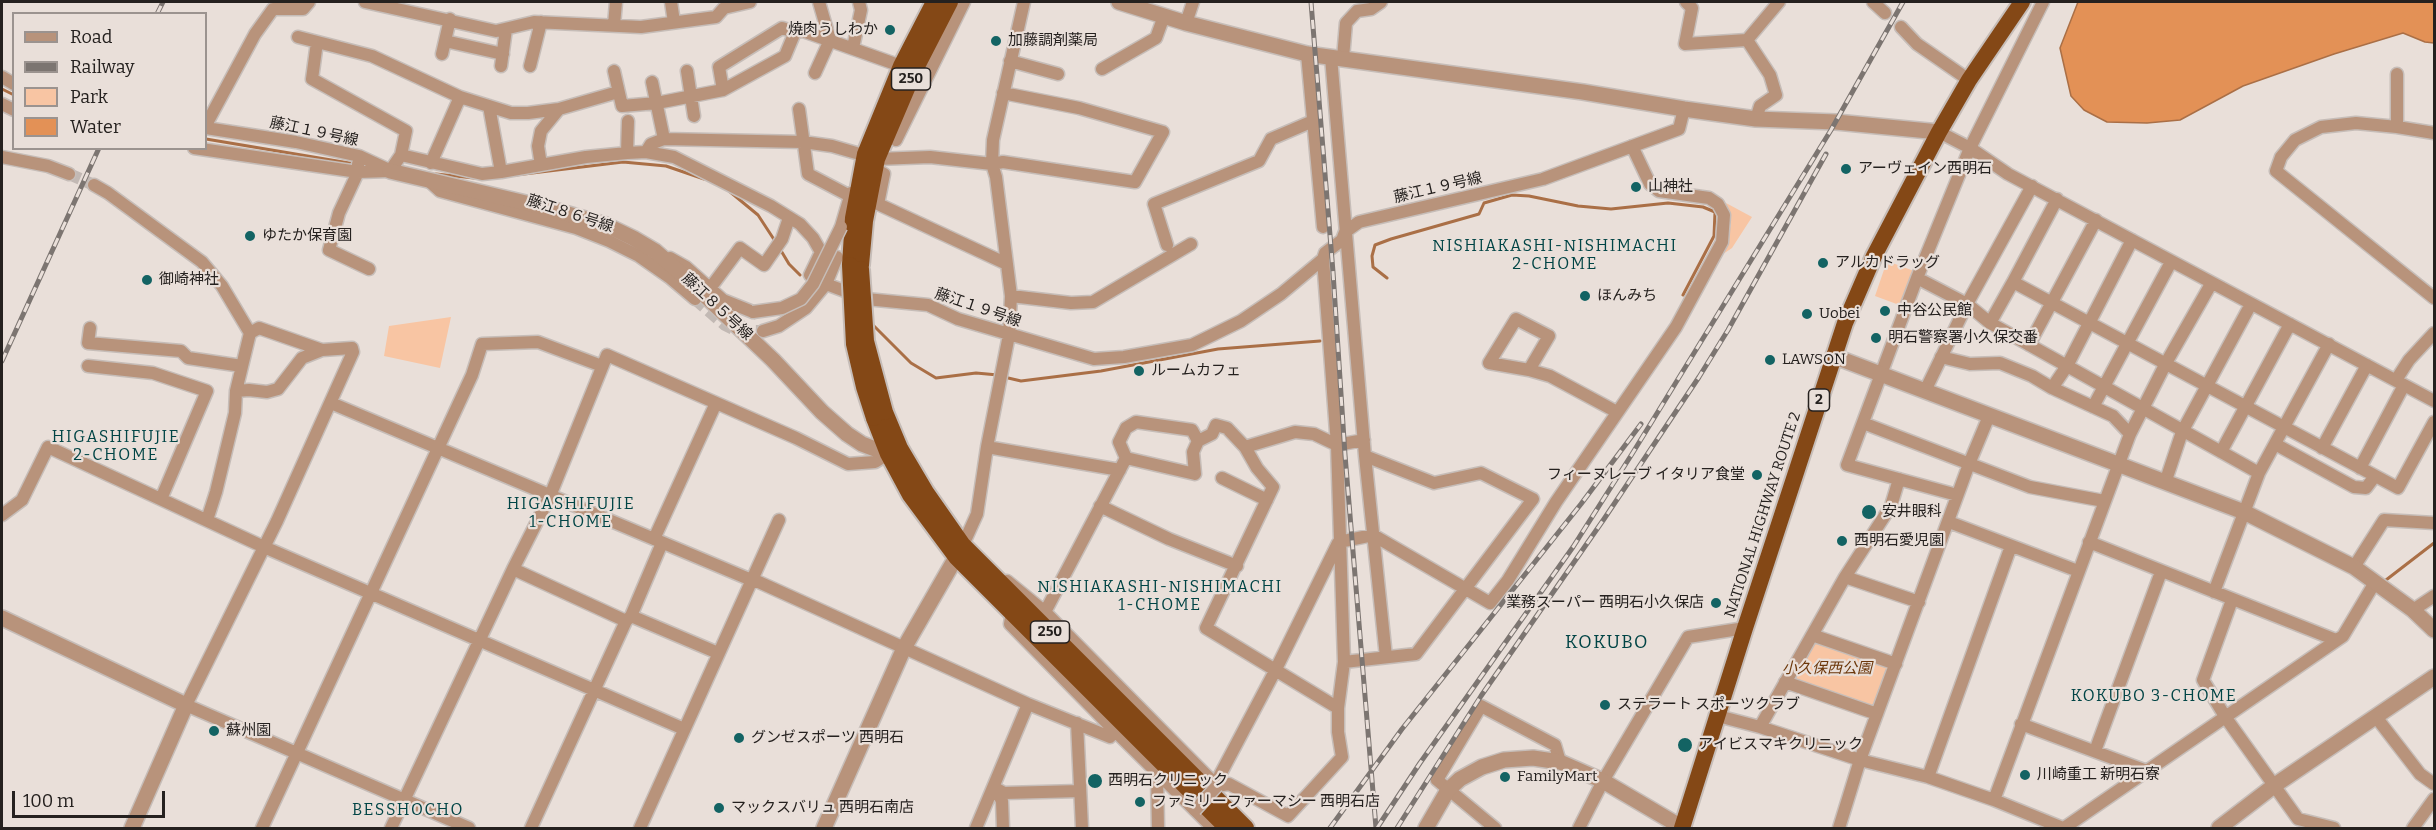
<!DOCTYPE html>
<meta charset="utf-8">
<style>
body{margin:0}
#map{position:relative;width:2436px;height:830px;overflow:hidden;background:#e9dfd9;font-family:Bitter,serif}
canvas{display:block}
.frame{position:absolute;inset:0;border:3px solid #25211f;pointer-events:none}
.legend{position:absolute;left:12px;top:12px;width:195px;height:138px;box-sizing:border-box;background:#e9dfd9;border:2px solid #9b938f;margin:0;padding:8px 10px;list-style:none;font-size:18px;color:#25211f}
.legend li{display:flex;align-items:center;gap:12px;height:30px}
.legend b{width:30px;border:2px solid #9b938f}
.scale{position:absolute;left:12px;top:791px;width:153px;height:27px;box-sizing:border-box;border:3px solid #25211f;border-top:0;padding-left:8px;font-size:18px;line-height:21px;white-space:nowrap;color:#25211f;-webkit-text-stroke:4px #e9dfd9;paint-order:stroke}
</style>
<div id="map">
<canvas width="2436" height="830"></canvas>
<div class="frame"></div>
<ul class="legend">
<li><b style="height:8px;background:#b8937b"></b>Road</li>
<li><b style="height:8px;background:#7c7571"></b>Railway</li>
<li><b style="height:16px;background:#f8c5a3"></b>Park</li>
<li><b style="height:16px;background:#e39156"></b>Water</li>
</ul>
<div class="scale">100 m</div>
</div>
<script>
const c = document.querySelector('canvas').getContext('2d');
c.lineJoin = 'round';
function paint(path, color) {
  c.fillStyle = color;
  c.fill(path, 'evenodd');
}
function toPath(rows) {
  const path = new Path2D();
  for (const r of rows) {
    path.moveTo(r[0], r[1]);
    for (let i = 2; i < r.length; i += 2) path.lineTo(r[i], r[i + 1]);
  }
  return path;
}
function strokePath(path, color, width, dash) {
  c.strokeStyle = color;
  c.lineWidth = width;
  c.lineCap = dash ? 'butt' : 'round';
  c.setLineDash(dash || []);
  c.stroke(path);
}
function drawText(font, color, halo, rows, align = 'center') {
  c.font = font + ' Bitter,"Noto Sans JP",serif';
  c.lineWidth = 4.5;
  c.setLineDash([]);
  c.textBaseline = 'middle';
  c.strokeStyle = halo;
  c.fillStyle = color;
  for (const [text, x, y, turn = 0] of rows) {
    c.save();
    c.translate(x, y);
    c.rotate((+turn || 0) * Math.PI / 180);
    c.textAlign = isNaN(turn) ? turn : align;
    if (halo) c.strokeText(text, 0, 0);
    c.fillText(text, 0, 0);
    c.restore();
  }
}
paint(toPath([
 [1726,203,1752,217,1732,248,1723,254,1731,225],
 [1887,261,1914,271,1902,306,1875,296],
 [451,317,440,368,384,356,389,326],
 [1815,639,1889,668,1875,707,1794,679]
]), '#f8c5a3');
const water = toPath([
 [2078,2,2434,2,2434,43,2425,42,2403,33,2334,54,2243,86,2180,120,2147,123,2107,122,2084,110,2071,96,2060,48,2078,2]
]);
paint(water, '#e39156');
strokePath(water, '#aa6f46', 1.5);
strokePath(toPath([
 [2,89,14,95],
 [206,139,355,164],
 [436,174,474,178],
 [516,175,623,162,666,166,704,179],
 [729,191,758,215,775,241],
 [780,249,789,264,800,275],
 [1387,278,1373,267,1372,256,1375,245,1391,239,1479,214,1484,203,1512,195,1529,196,1578,206,1611,209,1668,203,1703,207,1715,212,1714,236,1683,295],
 [872,324,911,363,936,378,976,373,998,375],
 [1004,377,1021,381,1101,371,1218,349,1320,341],
 [2386,580,2434,543]
]), '#aa6f46', 3);
strokePath(toPath([
 [69,174,94,185],
 [695,299,725,325,737,331,763,331]
]), '#c2b9b4', 12, [12, 6]);
const minor = toPath([
 [365,2,496,31,534,22,641,27,716,17,724,8,750,2],
 [671,2,674,22],
 [1686,2,1692,8,1685,44,1747,40],
 [1873,2,1885,13],
 [1186,23,1193,2],
 [614,25,616,2],
 [1901,27,1917,44,1969,80],
 [298,37,372,56,460,97,511,113,528,113,559,109],
 [445,41,503,54],
 [317,42,312,79,406,131,401,155],
 [853,48,861,10,859,2],
 [442,54,450,19],
 [1307,54,1323,227],
 [1331,57,1365,456,1386,657],
 [1343,58,1346,23,1357,11,1371,9,1381,2],
 [1010,61,1058,74],
 [501,66,506,29],
 [530,66,541,22],
 [1102,69,1156,38,1164,16],
 [614,71,622,106,657,103,723,90,785,56,795,32,803,31,901,66],
 [687,71,694,116],
 [815,73,830,40,819,2],
 [2,77,14,84],
 [652,82,664,139],
 [723,90,719,67,782,28,795,32],
 [2,104,14,110],
 [489,106,501,172],
 [799,109,808,174,850,196],
 [1756,119,1760,106,1776,95,1770,75,1747,40,1779,2],
 [206,125,255,34,273,9,303,9,309,2],
 [2397,127,2397,74],
 [206,128,296,142,359,156,387,169],
 [1939,132,1970,148,2008,174,2434,401],
 [2434,133,2397,127,2356,123,2321,127,2295,140,2281,157,2276,171,2434,298],
 [896,140,964,2],
 [194,148,358,172,390,171],
 [646,152,651,144,664,139,803,142,832,146,877,159,930,157,992,164,1003,162,1135,182,1163,132,1079,108,1003,93],
 [627,153,628,121],
 [2,157,48,166,69,174],
 [431,163,460,97],
 [358,164,358,172,339,213,329,250,369,269],
 [541,165,538,146,541,131,559,109,618,92],
 [875,169,884,174,878,204,1007,264],
 [390,171,401,155,482,174,501,172,586,157,627,153,646,152,674,157,771,206,800,224,813,238,821,252,810,275,826,284,866,299,928,305,958,319,1094,359,1124,357,1192,345,1241,321,1281,294,1323,259,1325,253,1342,240,1345,232,1359,222,1543,179,1679,129,1684,109],
 [429,181,440,191,576,228,609,241,639,256,669,277,695,299],
 [94,185,108,193,202,262,222,286,250,333,236,391,235,413,216,492,207,520],
 [2057,199,2013,282,2398,488,2434,422],
 [841,227,851,193],
 [1167,245,1154,204,1259,161,1271,139,1313,121],
 [670,258,686,267,723,300,753,312],
 [1917,278,1967,304,1990,323,2259,473],
 [714,283,740,248,764,265,782,239,789,218],
 [1011,296,1071,303,1093,302,1191,244],
 [1990,323,2013,282],
 [90,328,88,343,181,351,188,358,242,366],
 [763,331,779,326,806,308,826,284,837,257],
 [250,333,259,328,322,350],
 [2029,345,2096,220],
 [1941,357,1970,364,2000,363,2032,376,2052,388,2113,416,2130,434],
 [88,366,153,373,207,391,161,499],
 [1529,370,1549,336,1516,319,1489,363,1529,370,1550,376,1617,412],
 [2396,380,2409,360,2434,333],
 [2052,388,2067,366,2132,240],
 [236,391,249,390,267,392,278,389,302,358,322,350,352,348,353,352,277,521,186,705,469,828],
 [1925,391,1967,304,2032,186],
 [331,403,749,579,752,579,1028,704,1110,737,1115,731,1213,828],
 [2093,407,2171,262],
 [1863,423,2030,487,2104,501],
 [2275,444,2354,487,2366,488,2375,476],
 [987,447,1120,470],
 [1245,447,1295,432,1314,434,1337,445,1364,440],
 [2322,448,2367,365],
 [2221,452,2290,324],
 [1126,458,1195,474,1193,452,1198,441,1212,434,1216,425,1227,428,1245,447,1257,468,1273,487,1206,628,1338,708],
 [1126,458,1119,442,1126,428,1136,422,1192,430,1198,441],
 [2360,468,2404,385],
 [1222,478,1267,500],
 [2165,483,2182,432,2251,304],
 [1957,495,1847,465,1917,278,1970,148,2043,2],
 [1100,506,1169,539,1237,566],
 [2,515,22,500,48,447,264,547,684,729],
 [1949,522,2078,571],
 [654,539,716,403],
 [1339,542,1373,535,1490,603,1508,580,1556,502,1676,327,1722,242,1724,215,1718,204,1709,198,1659,191,1650,184,1632,146],
 [2089,542,2336,640],
 [963,545,977,514,987,447,1009,335,1011,296,996,177,992,164,993,140,1024,2],
 [2354,567,2384,520,2434,523],
 [513,569,626,621],
 [1845,577,1919,602],
 [1007,581,1045,612,1217,786],
 [2214,592,2259,473,2329,344],
 [2232,600,2203,680,2226,718,2298,819,2334,828],
 [2413,610,2434,596],
 [1012,612,1010,624,1115,731],
 [1045,612,1126,458],
 [631,616,718,653],
 [1812,635,1896,664],
 [1344,662,1416,654,1533,499,1481,473,1434,483,1365,456],
 [1785,682,1877,714],
 [1718,716,1760,727,1860,760,1928,777,1994,800,2063,828],
 [2376,717,2420,774,2434,784],
 [1077,723,1082,828],
 [2021,724,2147,771],
 [1760,727,1845,577,1891,506,1899,479],
 [2095,751,2161,572],
 [1157,774,1158,828],
 [1928,777,2011,546],
 [1217,786,1229,784,1288,816,1342,757,1338,732,1338,708,1344,662,1337,445,1323,259],
 [1217,786,1220,775,1275,671,1338,543],
 [995,788,1004,793,1080,791],
 [995,788,1002,801,1003,828],
 [1994,800,2130,434,2166,363,2211,284],
 [262,828,472,375,482,344,538,342,602,366],
 [391,828,513,569,550,496,607,355,796,438,848,464,875,462,888,454],
 [531,828,626,621,631,616,662,543],
 [640,828,779,520],
 [976,828,1028,704],
 [1495,828,1437,780,1481,706,1555,745,1560,762],
 [1579,828,1603,781,1688,637,1745,628],
 [1839,828,1860,760,1969,464,1989,416],
 [2064,828,2343,636,2374,584],
 [2413,828,2434,799]
]);
const tertiary = toPath([
 [1119,2,1186,23,1307,54,1583,92,1684,109,1756,119,1836,122,1939,132],
 [390,171,547,208,606,225,633,238,655,251,693,284,773,360,822,412,847,434,862,444,888,454,895,451],
 [1833,356,2244,512,2354,567,2413,610,2434,630],
 [2,618,186,705,132,828],
 [824,828,904,648,962,547],
 [1426,828,1448,790,1460,779,1482,767,1504,760,1533,758,1560,762,1603,781,1683,828],
 [2219,828,2275,785,2434,677]
]);
const trunk = toPath([
 [850,265,853,218,865,154,901,66,934,2],
 [861,265,865,221,877,159,914,72,950,2],
 [885,412,900,448,926,492,963,545,1246,828],
 [874,418,888,454,910,495,956,557,1227,828],
 [1682,828,1745,628,1845,323,1874,256,1939,132,1969,80,2022,2]
]);
strokePath(minor, '#c6bdb8', 15);
strokePath(tertiary, '#c6bdb8', 18);
strokePath(trunk, '#c6bdb8', 20);
strokePath(minor, '#b8937b', 12);
strokePath(tertiary, '#b8937b', 15);
strokePath(trunk, '#844816', 16);
const rail = toPath([
 [1311,2,1333,272,1345,455,1376,828],
 [157,14,163,2],
 [2,361,99,148],
 [1330,828,1402,729,1581,504,1641,424],
 [1377,828,1420,763,1573,547,1632,454,1831,130,1903,2],
 [1397,828,1481,696,1604,519,1699,377,1728,330,1826,154]
]);
strokePath(rail, '#7c7571', 5);
strokePath(rail, '#e9dfd9', 3, [9]);
const minorBridge = toPath([
 [753,312,782,308,801,299,813,284,841,227],
 [1195,810,1217,786]
]);
const trunkBridge = toPath([
 [850,265,854,344,864,387,874,418],
 [861,269,866,341,885,412]
]);
strokePath(minorBridge, '#c6bdb8', 15, []);
strokePath(trunkBridge, '#c6bdb8', 20, []);
strokePath(minorBridge, '#b8937b', 12);
strokePath(trunkBridge, '#844816', 16);
for (const [x, y, r, color] of [
 [890,30,6,"#136363"],
 [996,41,6,"#136363"],
 [1846,169,6,"#136363"],
 [1636,187,6,"#136363"],
 [250,236,6,"#136363"],
 [1823,263,6,"#136363"],
 [147,280,6,"#136363"],
 [1585,296,6,"#136363"],
 [1885,311,6,"#136363"],
 [1807,314,6,"#136363"],
 [1876,338,6,"#136363"],
 [1770,360,6,"#136363"],
 [1139,371,6,"#136363"],
 [1757,475,6,"#136363"],
 [1869,512,8,"#136363"],
 [1842,541,6,"#136363"],
 [1716,603,6,"#136363"],
 [1605,705,6,"#136363"],
 [214,731,6,"#136363"],
 [739,738,6,"#136363"],
 [1685,745,8,"#136363"],
 [2025,775,6,"#136363"],
 [1505,777,6,"#136363"],
 [1095,781,8,"#136363"],
 [1140,802,6,"#136363"],
 [719,808,6,"#136363"]
]) {
  const dot = new Path2D();
  dot.arc(x, y, r, 0, 2 * Math.PI);
  c.fillStyle = color;
  c.fill(dot);
  strokePath(dot, '#e9dfd9', 2);
}
for (const [x, y, w] of [
 [911,79,39],
 [1819,400,21],
 [1050,632,39]
]) {
  const box = new Path2D();
  box.roundRect(x - w / 2, y - 11, w, 22, 4.5);
  c.fillStyle = '#e9dfd9';
  c.fill(box);
  strokePath(box, '#25211f', 1.5);
}
drawText('bold 14px', '#25211f', null, [
 ["250",911,79],
 ["2",1819,400],
 ["250",1050,632]
]);
drawText('15px', '#25211f', '#e9dfd9', [
 ["焼肉うしわか",878,30,"right"],
 ["加藤調剤薬局",1008,41],
 ["アーヴェイン西明石",1858,169],
 ["山神社",1648,187],
 ["ゆたか保育園",262,236],
 ["アルカドラッグ",1835,263],
 ["御崎神社",159,280],
 ["ほんみち",1597,296],
 ["中谷公民館",1897,311],
 ["Uobei",1819,314],
 ["明石警察署小久保交番",1888,338],
 ["LAWSON",1782,360],
 ["ルームカフェ",1151,371],
 ["フィーヌレーブ イタリア食堂",1745,475,"right"],
 ["安井眼科",1882,512],
 ["西明石愛児園",1854,541],
 ["業務スーパー 西明石小久保店",1704,603,"right"],
 ["ステラート スポーツクラブ",1617,705],
 ["蘇州園",226,731],
 ["グンゼスポーツ 西明石",751,738],
 ["アイビスマキクリニック",1698,745],
 ["川崎重工 新明石寮",2037,775],
 ["FamilyMart",1517,777],
 ["西明石クリニック",1108,781],
 ["ファミリーファーマシー 西明石店",1152,802],
 ["マックスバリュ 西明石南店",731,808]
], 'left');
drawText('15px', '#25211f', '#e9dfd9', [
 ["藤江１９号線",314,132,12],
 ["藤江１９号線",1438,188,-13],
 ["藤江８６号線",570,214,18],
 ["藤江８５号線",717,307,43],
 ["藤江１９号線",978,308,19],
 ["NATIONAL HIGHWAY ROUTE 2",1763,515,-72]
]);
drawText('italic 15px', '#6c370a', '#e9dfd9', [
 ["小久保西公園",1827,669]
]);
c.letterSpacing = '1.5px';
drawText('16px', '#004445', '#e9dfd9', [
 ["NISHIAKASHI-NISHIMACHI",1555,247],
 ["2-CHOME",1555,265],
 ["HIGASHIFUJIE",116,438],
 ["2-CHOME",116,456],
 ["HIGASHIFUJIE",571,505],
 ["1-CHOME",571,523],
 ["NISHIAKASHI-NISHIMACHI",1160,588],
 ["1-CHOME",1160,606],
 ["KOKUBO 3-CHOME",2154,697],
 ["BESSHOCHO",408,811]
]);
c.letterSpacing = '0px';
c.letterSpacing = '1.5px';
drawText('18px', '#004445', '#e9dfd9', [
 ["KOKUBO",1607,643]
]);
c.letterSpacing = '0px';
</script>
